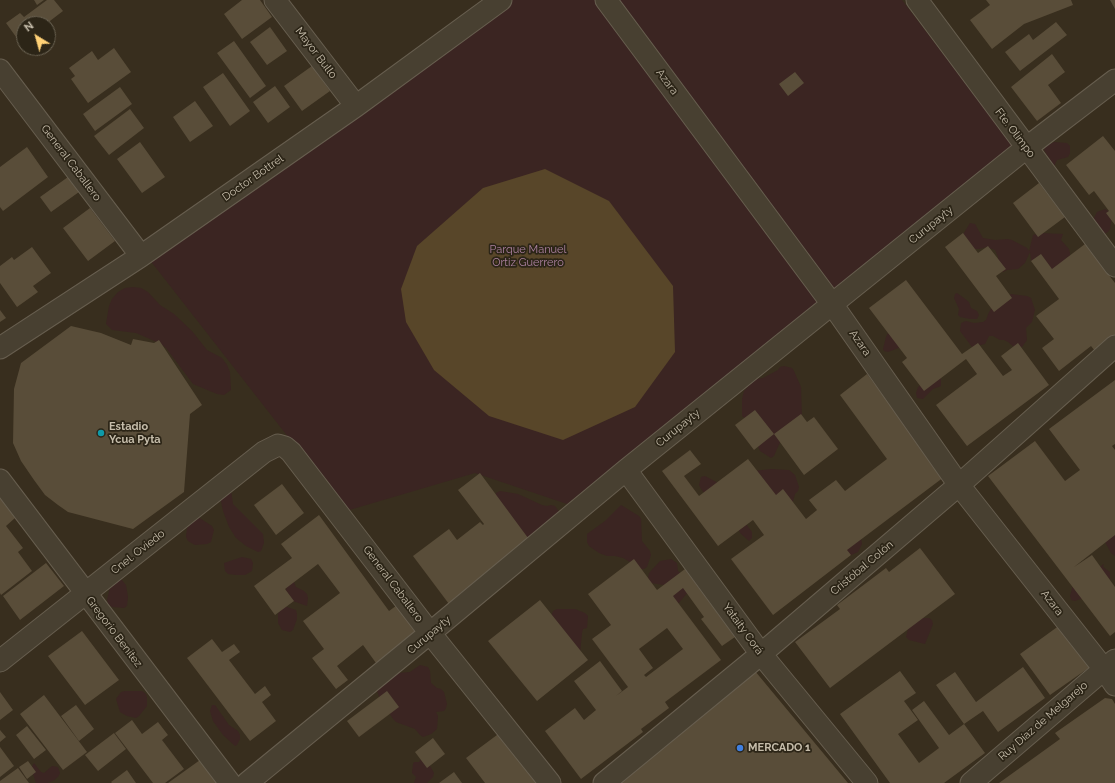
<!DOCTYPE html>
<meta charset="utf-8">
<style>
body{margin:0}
#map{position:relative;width:1115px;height:783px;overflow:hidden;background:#382e1e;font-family:Raleway,sans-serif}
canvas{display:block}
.north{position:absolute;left:16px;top:16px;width:40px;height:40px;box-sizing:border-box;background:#2c2517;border:1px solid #6a6252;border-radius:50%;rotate:323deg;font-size:11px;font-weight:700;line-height:16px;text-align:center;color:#c6bdab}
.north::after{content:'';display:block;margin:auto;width:14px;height:18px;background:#ffd176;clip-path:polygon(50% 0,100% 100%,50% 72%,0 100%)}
</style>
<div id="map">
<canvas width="1115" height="783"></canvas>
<div class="north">N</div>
</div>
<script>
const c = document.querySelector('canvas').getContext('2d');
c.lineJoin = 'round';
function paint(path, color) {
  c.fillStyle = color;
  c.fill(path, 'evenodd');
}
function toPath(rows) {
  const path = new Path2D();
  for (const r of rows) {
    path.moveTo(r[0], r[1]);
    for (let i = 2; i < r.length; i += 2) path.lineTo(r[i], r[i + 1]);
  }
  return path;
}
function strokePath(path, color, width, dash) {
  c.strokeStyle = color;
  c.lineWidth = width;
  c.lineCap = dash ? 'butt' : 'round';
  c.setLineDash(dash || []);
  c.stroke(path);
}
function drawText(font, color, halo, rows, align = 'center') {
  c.font = font + ' Raleway,sans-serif';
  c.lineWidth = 3.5;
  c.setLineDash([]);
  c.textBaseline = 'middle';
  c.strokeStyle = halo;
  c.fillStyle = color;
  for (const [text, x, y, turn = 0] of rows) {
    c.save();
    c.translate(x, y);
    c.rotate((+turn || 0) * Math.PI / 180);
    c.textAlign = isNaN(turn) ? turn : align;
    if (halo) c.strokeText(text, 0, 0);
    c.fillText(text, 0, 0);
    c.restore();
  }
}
paint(toPath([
 [512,0,902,0,1013,146,567,504,475,473,346,511,149,259],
 [1054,142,1067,143,1070,146,1070,153,1068,157,1057,160,1051,173,1051,161,1044,150,1046,146],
 [1105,209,1110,212,1112,216,1110,229,1108,232,1104,234,1096,233,1093,220,1097,212],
 [970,223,975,224,983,238,995,240,1008,239,1012,240,1027,248,1029,251,1033,235,1041,233,1063,234,1061,240,1069,249,1070,253,1070,257,1065,264,1057,265,1053,272,1034,263,1031,260,1030,252,1025,263,1018,269,1007,270,1003,272,1000,270,998,266,998,257,995,250,987,247,979,249,966,249,959,241],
 [133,287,141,288,148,292,160,305,174,314,192,331,207,350,222,358,227,365,230,372,231,390,224,395,217,394,193,384,166,348,159,343,136,333,112,330,106,324,109,306,112,299,118,292,125,288],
 [957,293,964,298,969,302,971,308,977,311,979,315,977,319,970,319,960,317,958,315,959,309,954,298,955,294],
 [1011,294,1027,296,1031,298,1035,310,1032,322,1026,328,1027,340,1022,347,1018,348,1014,347,1008,342,1004,340,1000,340,993,336,989,336,985,344,972,347,960,331,961,323,966,321,974,323,983,322,986,320,989,312,996,302],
 [888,333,900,347,896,349,888,352,884,351,883,349,886,337],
 [784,366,792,368,794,371,801,387,802,418,781,440,774,456,771,458,760,451,746,419,742,416,742,399,744,391,755,379,763,378,778,370,780,367],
 [941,376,941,386,933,389,923,399,917,398,916,393,918,387,922,384],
 [771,469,789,470,795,475,799,487,798,491,795,494,792,505,708,498,701,489,699,485,701,477,705,476,720,484,754,471],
 [231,490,233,504,263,534,264,543,261,551,258,552,246,546,236,538,229,527,223,511,220,497],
 [500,491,518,494,542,505,547,506,551,505,555,506,560,513,528,544,493,505,496,493],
 [621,505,639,516,641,519,642,541,650,551,651,555,647,567,644,569,635,569,630,562,623,558,615,556,607,556,599,553,589,546,587,542,587,534,605,521],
 [198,517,212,526,214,530,211,542,207,544,195,545,188,541,186,537,187,528],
 [746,524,752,532,752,538,749,541,740,533,738,527],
 [1115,525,1115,556,1111,553,1103,538],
 [860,532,862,544,858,552,849,556,833,533],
 [242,557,251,559,253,563,252,571,245,575,236,575,228,574,225,571,224,563],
 [671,559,677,563,678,571,683,575,688,592,678,604,664,585,651,583,648,578,649,573,660,561],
 [1104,564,1103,567,1110,572,1110,578,1107,583,1083,598,1075,601,1071,600,1070,596,1073,585],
 [121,579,126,585,128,597,127,606,124,608,112,607,108,604,107,600,110,587],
 [293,580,296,587,304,591,307,594,308,598,307,606,287,599,286,590,287,586],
 [283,607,287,607,296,610,297,614,297,619,293,630,290,632,282,630,278,623,278,614],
 [557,609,575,609,585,613,588,616,587,628,583,629,582,633,580,654,550,620,553,611],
 [916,618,929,618,932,620,933,624,925,644,909,640,906,637,908,629],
 [420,665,428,667,430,671,431,683,437,688,441,689,444,692,447,704,446,708,444,711,436,712,438,716,437,729,431,734,423,737,420,735,415,729,396,722,393,719,380,699,377,691,378,687,389,682,393,675,397,673,410,672],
 [125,691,142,691,146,694,147,698,147,706,139,716,136,718,127,716,120,712,116,699,121,692],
 [212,705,215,705,229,725,238,731,240,735,240,739,237,745,235,746,234,745,223,735,213,721,210,711],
 [422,758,429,764,434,773,433,777,427,783,414,783,416,777,412,773,413,764,414,762,419,762],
 [34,763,41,772,44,773,52,766,58,767,60,773,58,777,53,781,47,783,36,783,31,768]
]), '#3b2522');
paint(toPath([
 [545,169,609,201,673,286,675,352,635,407,563,440,489,416,434,370,406,322,401,289,417,246,483,188]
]), '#584629');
paint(toPath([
 [34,0,44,0,37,5],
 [47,0,54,0,63,11,46,24,24,24,24,48,6,23,20,13,24,17],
 [242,0,260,0,272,17,242,39,224,14],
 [986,0,1071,0,1073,5,1024,24,992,49,970,20,990,5],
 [1110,0,1115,0,1115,9],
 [1056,22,1067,35,1020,71,1005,52,1029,34,1033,40],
 [270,27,287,51,267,65,250,42],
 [234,41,266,86,250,98,217,53],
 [114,48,131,72,88,103,71,79,75,76,69,68,92,51,98,60],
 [1052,54,1065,72,1048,85,1061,103,1037,121,1011,87],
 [312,66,330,91,302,111,284,86],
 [795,72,804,83,788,96,779,84],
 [223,73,250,111,230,126,203,87],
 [275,86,290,107,268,123,253,102],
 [120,87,132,104,95,131,83,114],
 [195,101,213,126,190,142,173,117],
 [130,109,144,128,109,155,94,136],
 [1103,136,1115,151,1115,225,1106,213,1109,211,1094,191,1089,195,1066,165],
 [140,142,165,177,142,193,117,159],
 [27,147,48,177,3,211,0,207,0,167],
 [68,177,79,192,51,212,40,197],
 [1039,183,1065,217,1038,237,1013,203],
 [90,208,115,241,88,261,63,228],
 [963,233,978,253,988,246,1006,269,996,276,1012,298,994,312,945,247],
 [1085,244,1115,283,1115,336,1095,351,1091,346,1059,371,1042,348,1054,339,1036,316,1059,299,1031,261,1041,254,1052,269],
 [32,247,51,273,33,286,38,292,17,307,0,283,0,266,12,257,14,260],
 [906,280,962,354,978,343,1003,376,1012,370,1001,356,1018,343,1049,385,967,446,936,405,977,374,966,359,924,391,902,362,907,358,869,308],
 [0,310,6,318,0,322],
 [71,326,101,333,131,345,133,339,154,343,159,340,202,405,190,414,184,492,133,529,68,512,58,505,45,495,34,480,21,461,13,443,14,389,21,363],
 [867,374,944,477,847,550,851,555,773,615,731,559,764,535,753,520,718,546,662,471,690,450,701,464,684,476,699,496,748,459,776,495,783,489,806,519,817,510,809,500,836,480,845,491,887,459,840,395],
 [1115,380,1115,444,1112,446,1115,450,1115,535,1074,567,1092,555,1115,587,1115,632,1110,636,988,476,1035,441,1065,481,1080,470,1049,429],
 [755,410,774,434,754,450,735,425],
 [801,414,807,422,814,417,838,449,804,475,774,434],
 [480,473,531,542,449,604,413,556,449,529,457,540,480,522,483,525,484,524,458,490],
 [282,484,304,513,276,535,254,505],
 [0,498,15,518,6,526,23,548,18,552,32,571,1,595,0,593],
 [319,515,389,611,400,603,420,630,376,663,363,645,337,666,348,680,336,689,312,658,324,649,303,621,340,593,318,564,285,589,294,601,275,615,254,586,292,558,281,544],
 [920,548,955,594,830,688,795,642,840,609,837,605,886,568,889,572],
 [634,559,657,590,685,569,735,637,722,646,701,619,704,617,683,588,673,596,721,660,665,702,669,708,641,729,643,732,581,779,545,731,575,708,584,720,596,710,574,681,600,661,622,691,616,696,628,687,592,639,611,625,588,594],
 [667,628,683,649,646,677,644,675,653,668,639,649],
 [46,563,64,586,20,620,3,596],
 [540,600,588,660,537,701,488,641],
 [1060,625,1090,667,1050,695,1020,654],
 [82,631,119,680,85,705,48,656],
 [212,639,222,652,234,644,240,652,229,660,255,694,265,686,271,695,262,702,276,721,250,741,187,658],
 [1023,667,1045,698,998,732,983,711,964,724,985,753,944,783,890,783,840,714,900,671,916,693,904,701,918,720,898,734,919,763,939,748,912,710,924,701,949,735,964,724,936,685,955,672,976,702],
 [755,671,848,783,620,783],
 [387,691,399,707,359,737,347,721],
 [0,692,13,710,0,720],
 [44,695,87,752,63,770,20,714],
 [1105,698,1112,699,1115,704,1115,783,999,783,1060,739,1055,733],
 [76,705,94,729,79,741,61,716],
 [132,720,142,734,158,722,168,735,162,740,184,769,165,783,153,783,115,733],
 [27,726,46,750,34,759,16,735],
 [0,730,6,737,0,742],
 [501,732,539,783,485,783,466,758],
 [114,733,126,749,98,771,85,755],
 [433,738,445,754,427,768,415,752],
 [0,747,14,766,0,777],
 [200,760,217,783,168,783],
 [28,761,36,772,27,779,19,767],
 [18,768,29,783,0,783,0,781],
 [127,770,136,783,112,783,111,782],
 [454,772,462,783,439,783]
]), '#594d39');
const minor = toPath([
 [275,0,356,106],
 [606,0,832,304,959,485,1104,669,1115,685],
 [917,0,1115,266],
 [0,70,141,256],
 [0,348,141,256,356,106,501,0],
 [626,470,761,654,867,783],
 [0,480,230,783],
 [0,661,264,452,278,445,285,447,291,452,430,633,550,783],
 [247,783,430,633,626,470,1026,148,1115,80],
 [604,783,761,654,959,485,1115,346],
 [971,783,1115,660]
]);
strokePath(minor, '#675e4f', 23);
strokePath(minor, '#484031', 21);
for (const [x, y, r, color] of [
 [101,433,4,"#0f9aa8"],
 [740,748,4,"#3f7fe0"]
]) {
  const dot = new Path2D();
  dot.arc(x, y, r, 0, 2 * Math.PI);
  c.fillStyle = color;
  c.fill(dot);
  strokePath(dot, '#2c2517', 1.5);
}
drawText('11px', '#c6bdab', '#2c2517', [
 ["Mayor Bullo",316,53,53],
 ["Azara",667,82,53],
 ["Fte. Olimpo",1015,133,53],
 ["General Caballero",71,163,53],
 ["Doctor Bottrel",253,178,-35],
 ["Curupayty",931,225,-39],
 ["Azara",860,343,55],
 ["Curupayty",678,428,-39],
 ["Cnel. Oviedo",138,552,-38],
 ["Cristóbal Colón",862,568,-40],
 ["General Caballero",393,584,53],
 ["Azara",1052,603,52],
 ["Yataity Corá",743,629,54],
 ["Gregorio Benitez",114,632,53],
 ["Curupayty",429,635,-40],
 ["Ruy Díaz de Melgarejo",1043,721,-41]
]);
drawText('11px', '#ac81a0', '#2c2517', [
 ["Parque Manuel",528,250],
 ["Ortiz Guerrero",528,263]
]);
drawText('bold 11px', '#c6bdab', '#2c2517', [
 ["Estadio",109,427],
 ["Ycua Pyta",109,440],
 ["MERCADO 1",748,748]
], 'left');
</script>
